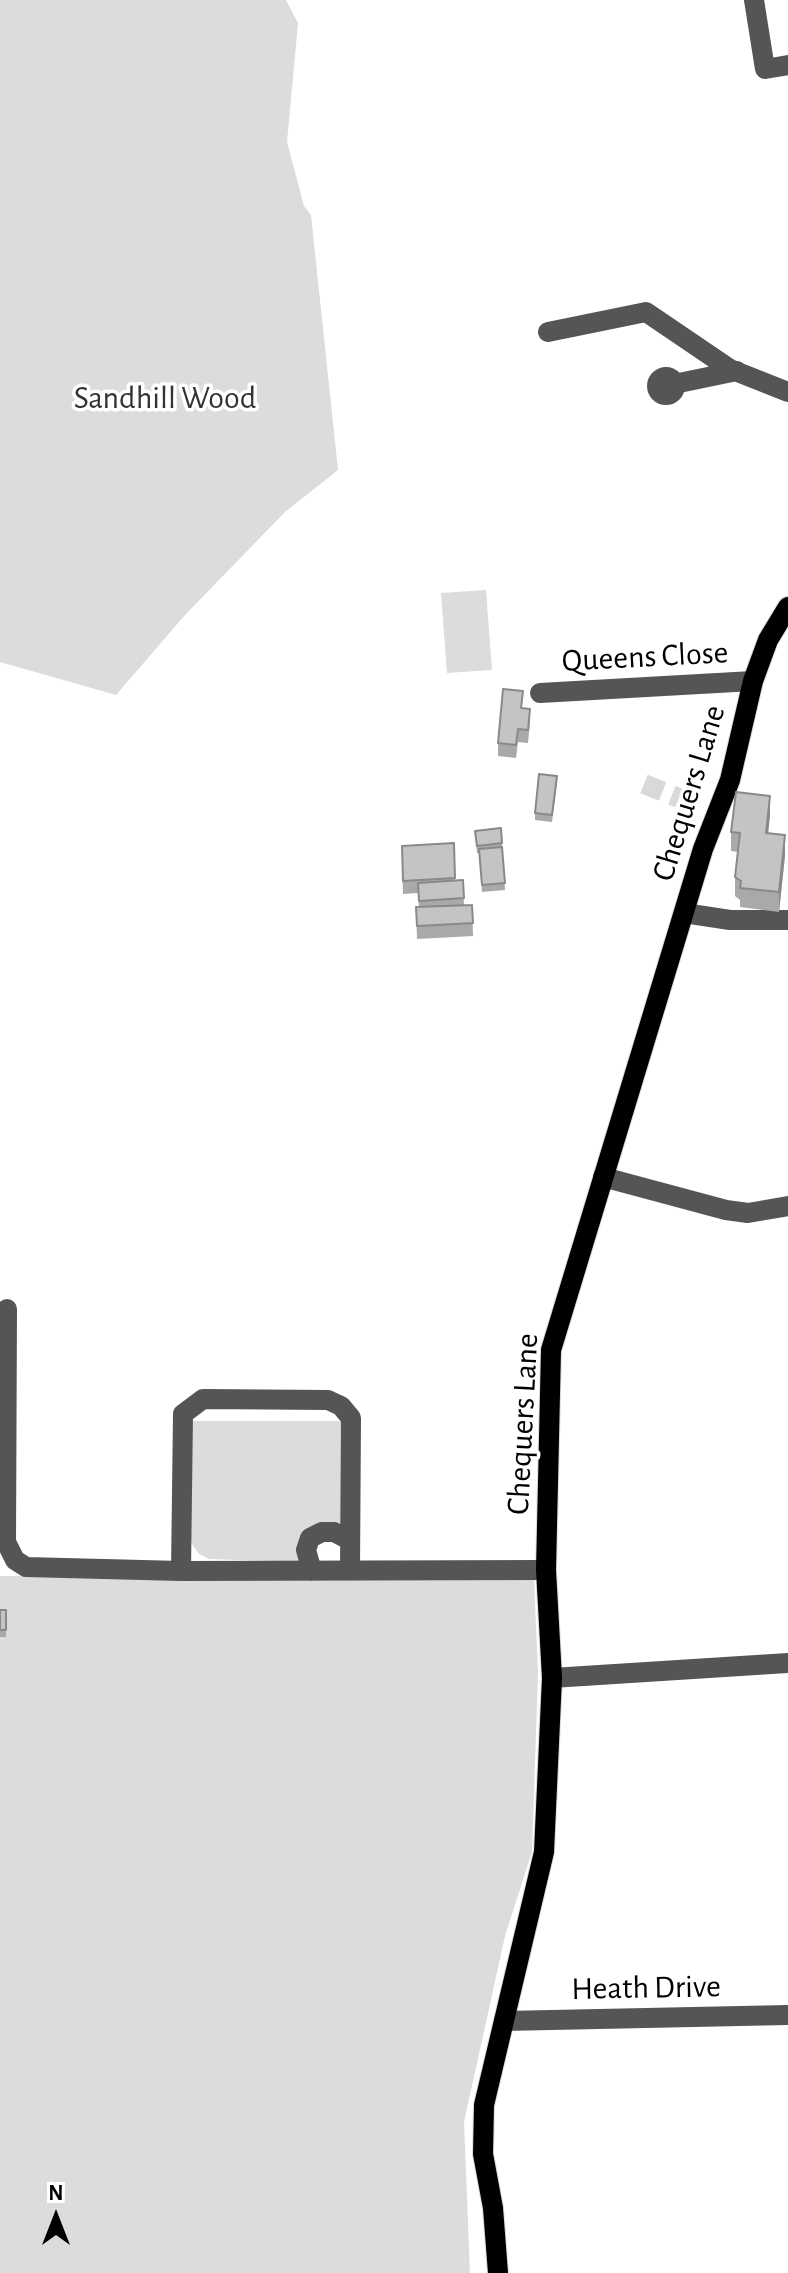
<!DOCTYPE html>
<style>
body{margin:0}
#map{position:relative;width:788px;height:2273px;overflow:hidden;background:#fff;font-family:"Alegreya Sans",sans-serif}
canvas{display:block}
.north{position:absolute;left:16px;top:2177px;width:80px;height:80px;-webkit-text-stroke:6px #fff;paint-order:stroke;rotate:0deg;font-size:22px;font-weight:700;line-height:32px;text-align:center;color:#000}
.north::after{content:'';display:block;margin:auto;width:28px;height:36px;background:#000;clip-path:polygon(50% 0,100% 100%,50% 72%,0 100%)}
</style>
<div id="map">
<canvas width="788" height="2273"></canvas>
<div class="north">N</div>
</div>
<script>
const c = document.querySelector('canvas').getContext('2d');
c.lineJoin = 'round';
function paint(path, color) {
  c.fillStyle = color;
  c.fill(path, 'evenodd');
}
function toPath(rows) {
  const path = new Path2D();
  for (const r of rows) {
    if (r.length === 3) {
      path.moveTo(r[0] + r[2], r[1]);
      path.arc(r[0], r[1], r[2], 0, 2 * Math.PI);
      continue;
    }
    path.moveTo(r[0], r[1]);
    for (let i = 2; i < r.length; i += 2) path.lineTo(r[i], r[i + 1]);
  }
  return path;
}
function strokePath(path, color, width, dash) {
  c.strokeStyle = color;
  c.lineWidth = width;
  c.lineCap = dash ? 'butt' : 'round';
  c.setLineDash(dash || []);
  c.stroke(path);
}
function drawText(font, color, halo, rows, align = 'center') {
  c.font = font + ' "Alegreya Sans",sans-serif';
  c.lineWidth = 7;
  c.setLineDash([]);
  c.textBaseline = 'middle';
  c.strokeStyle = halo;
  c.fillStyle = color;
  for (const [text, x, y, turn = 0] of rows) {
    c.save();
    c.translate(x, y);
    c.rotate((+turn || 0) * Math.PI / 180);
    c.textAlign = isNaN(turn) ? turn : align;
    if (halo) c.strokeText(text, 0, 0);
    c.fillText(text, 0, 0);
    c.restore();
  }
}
paint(toPath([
 [0,0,286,0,298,23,287,142,304,206,311,215,338,470,285,512,185,615,116,695,0,662],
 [486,590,492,670,447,673,441,593],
 [192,1421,342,1421,343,1527,331,1525,299,1562,209,1559,199,1554,190,1541],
 [0,1576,534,1578,538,1674,532,1852,505,1936,464,2122,470,2273,0,2273]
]), '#dcdcdc');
strokePath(toPath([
 [644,784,679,798]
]), '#d9d9d9', 20, [20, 10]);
const major = toPath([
 [498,2273,493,2208,483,2154,484,2105,544,1852,552,1678,546,1570,551,1350,703,849,730,780,753,681,768,640,788,607]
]);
strokePath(major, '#dbdbdb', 22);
strokePath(toPath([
 [754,0,765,69,788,65],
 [548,332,646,312,730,369,788,392],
 [666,386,9],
 [674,384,737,371],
 [540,693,753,681],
 [684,913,730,920,788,920],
 [603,1177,726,1210,748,1213,788,1206],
 [7,1309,6,1542,15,1560,26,1567,181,1571,546,1570],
 [181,1571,183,1414,203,1399,328,1400,341,1406,351,1418,350,1571],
 [312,1571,306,1550,310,1538,322,1532,334,1532,349,1540],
 [552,1678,788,1663],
 [504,2021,788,2015]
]), '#555', 20);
strokePath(major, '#000', 20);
paint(toPath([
 [522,708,530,722,528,743,518,742,516,758,498,756,498,743],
 [557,783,552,822,535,820,535,813],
 [770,815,768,833,785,855,779,912,740,907,740,900,735,896,735,877,738,852,731,851,731,832],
 [501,828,505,890,482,892,479,853,477,853,475,831],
 [454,843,455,881,463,880,464,905,472,905,473,936,417,939,416,907,419,907,418,893,403,894,402,859],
 [0,1610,6,1610,6,1637,0,1637]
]), '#a9a9a9');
paint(toPath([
 [770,796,770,815,766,852,766,833],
 [785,835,785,855,779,912,779,892]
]), '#898989');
const building = toPath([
 [503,689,523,691,521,708,530,709,528,730,518,729,516,745,498,743,503,689],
 [539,774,557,776,552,815,535,813,539,774],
 [736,792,770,796,766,833,785,835,779,892,740,888,741,881,735,877,740,833,731,832,736,792],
 [501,828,502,843,477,846,475,831,501,828],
 [454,843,455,878,403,881,402,846,454,843],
 [502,847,505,883,482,885,479,849,502,847],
 [463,880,464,898,419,901,418,883,463,880],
 [472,905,473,923,417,926,416,907,472,905],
 [0,1610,6,1610,6,1630,0,1630,0,1610]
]);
paint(building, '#c4c4c4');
strokePath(building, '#898989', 2);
drawText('32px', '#333', '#fff', [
 ["Sandhill Wood",165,398]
]);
drawText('32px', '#000', '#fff', [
 ["Queens Close",645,657,-3],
 ["Chequers Lane",689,793,-73],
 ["Chequers Lane",523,1424,-87],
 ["Heath Drive",646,1988,-1]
]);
</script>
